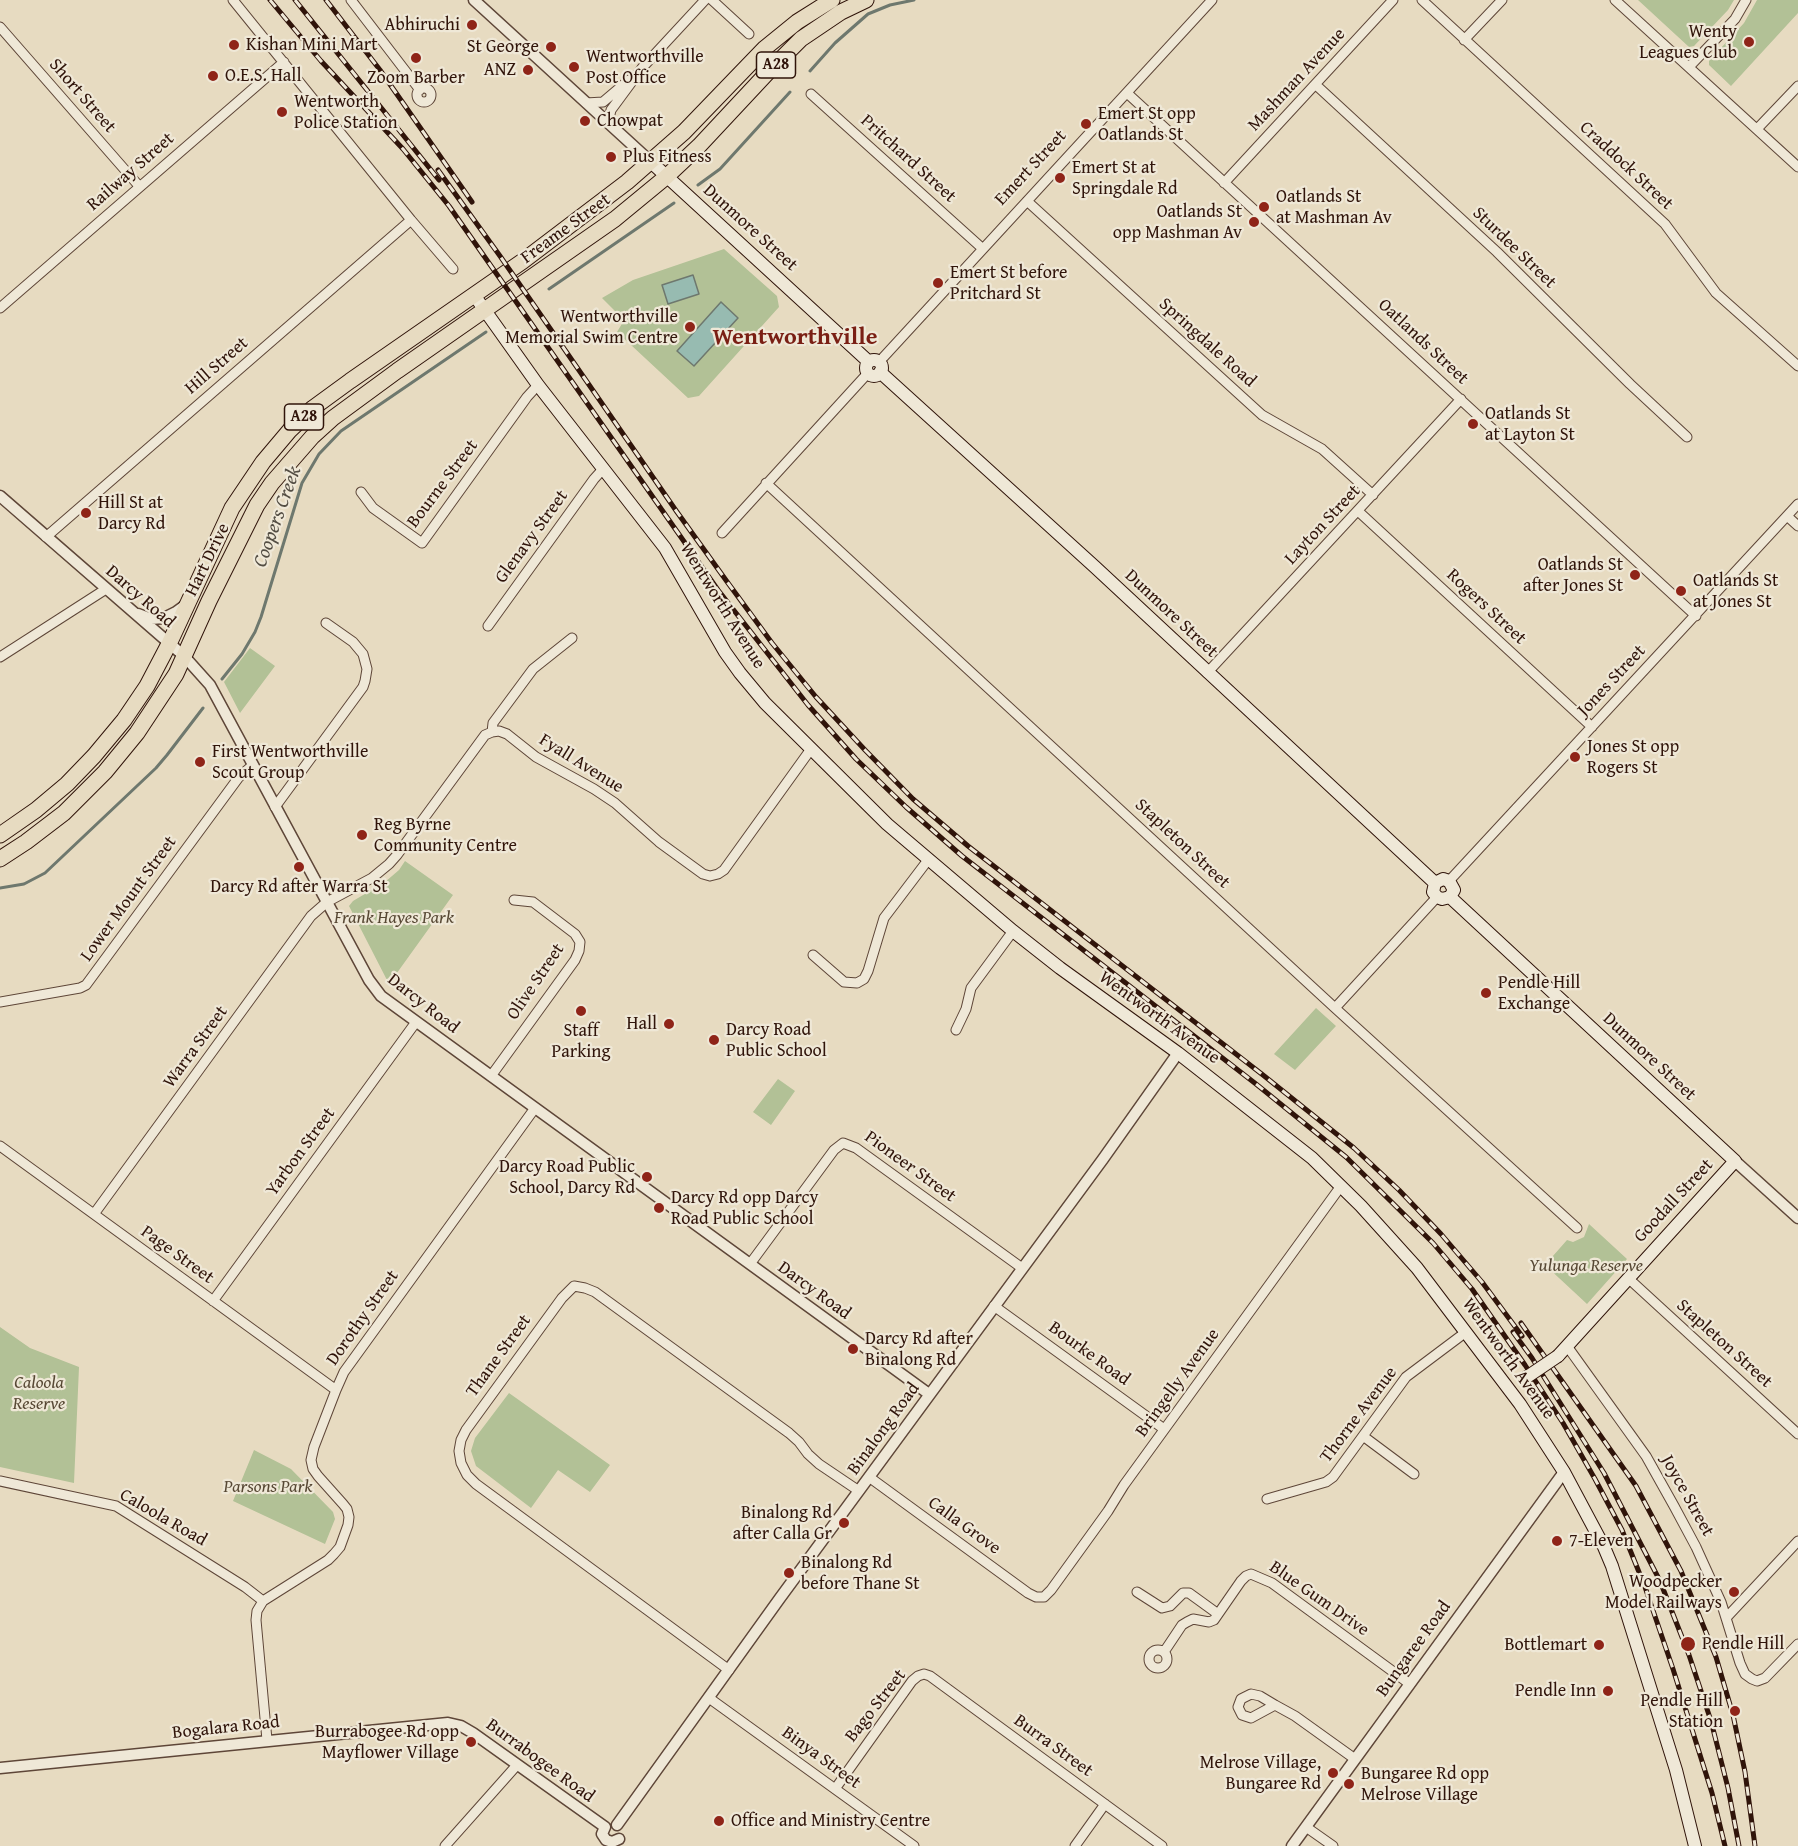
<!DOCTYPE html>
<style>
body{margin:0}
canvas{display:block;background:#e7dbc1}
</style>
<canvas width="1798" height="1846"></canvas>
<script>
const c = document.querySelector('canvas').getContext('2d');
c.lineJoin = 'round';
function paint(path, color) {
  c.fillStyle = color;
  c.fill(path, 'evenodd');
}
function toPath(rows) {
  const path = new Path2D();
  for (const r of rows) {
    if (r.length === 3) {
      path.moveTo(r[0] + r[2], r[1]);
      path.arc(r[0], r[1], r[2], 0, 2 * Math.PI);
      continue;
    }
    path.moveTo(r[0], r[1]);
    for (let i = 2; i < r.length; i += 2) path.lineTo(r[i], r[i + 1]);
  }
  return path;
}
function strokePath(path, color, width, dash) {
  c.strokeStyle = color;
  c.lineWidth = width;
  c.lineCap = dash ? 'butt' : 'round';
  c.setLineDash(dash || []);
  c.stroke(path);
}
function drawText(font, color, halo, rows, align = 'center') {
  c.font = font + ' "Gentium Book Plus",serif';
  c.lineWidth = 4.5;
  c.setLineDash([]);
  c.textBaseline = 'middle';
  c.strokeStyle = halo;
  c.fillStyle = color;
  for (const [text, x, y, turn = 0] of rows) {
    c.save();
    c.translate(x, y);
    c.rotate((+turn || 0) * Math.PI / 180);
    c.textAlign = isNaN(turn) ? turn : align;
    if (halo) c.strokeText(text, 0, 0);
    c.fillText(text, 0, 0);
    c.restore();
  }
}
paint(toPath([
 [1638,0,1734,0,1728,10,1694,46,1689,47],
 [1757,0,1798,0,1798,13,1731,86,1709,65,1709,61,1744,23],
 [724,249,777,296,779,307,699,396,688,398,617,332,623,322,615,316,616,312,602,298,633,280],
 [250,648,275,666,240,713,224,682],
 [405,861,453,895,389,984,349,906,353,901,385,882,399,870],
 [1316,1008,1336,1026,1295,1070,1274,1054],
 [778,1079,795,1091,771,1125,753,1112],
 [1589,1224,1627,1259,1587,1304,1545,1265,1567,1240,1573,1242,1584,1237],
 [0,1327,30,1348,79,1367,74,1483,0,1467],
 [509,1393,610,1465,590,1492,558,1470,531,1508,476,1466,471,1451,475,1438],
 [254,1450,291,1469,333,1512,335,1519,325,1544,233,1501]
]), '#b2c196');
const water = toPath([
 [693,275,699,294,668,304,662,285,693,275],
 [721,302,738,318,694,366,677,351,721,302]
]);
paint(water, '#97bbb1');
strokePath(water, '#6e786e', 1.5);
strokePath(toPath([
 [810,71,835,43,868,14,890,5,914,0],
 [698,185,720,169,790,92],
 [549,289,674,203],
 [222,679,242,654,255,632,261,617,302,483,319,454,341,431,486,332],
 [0,888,24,884,45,873,156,768,167,755,203,708]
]), '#6e786e', 3);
const minor = toPath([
 [233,0,411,220,453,269],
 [351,0,420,90],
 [712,0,749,34],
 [1422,0,1665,224,1716,293,1798,366],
 [1615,0,1798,167],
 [0,27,139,186],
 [1464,40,1502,0],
 [1689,67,1735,19,1746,0],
 [1316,85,1497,252,1630,384,1687,437],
 [424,95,7],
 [1127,93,1696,616],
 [811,94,983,249],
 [586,103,603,102,629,80],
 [608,123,611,110,642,68,705,0],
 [1757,129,1798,86],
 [1224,183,1393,0],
 [1027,201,1262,415,1322,449,1373,495],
 [0,308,284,62],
 [879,362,1212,0],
 [766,483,1335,1008,1577,1228],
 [361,492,373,508,422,543,527,397,538,385],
 [1358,511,1592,727],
 [1787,516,1798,526],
 [722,533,868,373],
 [46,537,411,220],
 [488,626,594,479,603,469],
 [0,657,106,589],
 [1207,673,1461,399],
 [492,732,493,723,533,669,572,638],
 [275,807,363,687,365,681,367,669,363,654,353,642,326,623],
 [1449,881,1798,504],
 [813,955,844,982,857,983,864,979,868,971,884,918,928,860],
 [0,1002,80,988,86,985,239,777,253,765],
 [1335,1008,1437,897],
 [956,1030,966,1009,971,988,1013,931],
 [491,1076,575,960,579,951,580,942,575,934,533,902,514,900],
 [0,1146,336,1390],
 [94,1214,311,916,327,902,372,878,389,864,397,855,485,735,492,732,499,731,507,734,536,757,594,789,615,803,659,842,703,874,710,876,718,874,724,870,811,749],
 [750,1264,834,1150,843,1143,856,1148,1022,1268],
 [1628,1278,1798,1434],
 [213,1301,416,1022],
 [994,1306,1164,1429],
 [1567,1346,1646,1456,1674,1506,1696,1547,1721,1602,1740,1663,1745,1674,1752,1679,1757,1681,1765,1678,1798,1644],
 [1363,1436,1414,1474],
 [869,1477,1028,1593,1036,1597,1044,1597,1051,1590,1108,1511,1124,1485,1341,1186],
 [0,1481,116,1506,245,1587,263,1601],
 [1267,1499,1326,1482,1333,1477,1406,1377,1466,1332],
 [1137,1592,1162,1608,1170,1606,1183,1593,1189,1593,1218,1614],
 [1726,1618,1798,1541],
 [1158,1659,9],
 [1164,1652,1182,1625,1187,1622,1193,1619,1209,1622,1214,1620,1241,1581,1246,1576,1251,1574,1272,1583,1410,1684],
 [729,1670,476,1484,467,1475,461,1463,459,1451,461,1440,466,1430,562,1298,574,1286,585,1288,595,1292,789,1433,799,1442,808,1454,819,1464,859,1491],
 [709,1698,914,1846],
 [1275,1705,1260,1696,1251,1694,1241,1699,1238,1707,1242,1715,1251,1718,1275,1705,1295,1716,1355,1759],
 [267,1740,256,1620,257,1611,263,1601,328,1560,334,1554,340,1547,348,1525,349,1517,347,1509,343,1504,318,1476,313,1469,311,1460,314,1447,336,1390,344,1372,535,1108],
 [835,1789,912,1681,918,1676,924,1674,930,1676,1162,1846],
 [1306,1827,1333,1846],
 [445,1846,517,1765],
 [1075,1846,1105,1804]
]);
const tertiary = toPath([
 [474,0,651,162],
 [0,496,184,656,210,685,369,980,381,996,929,1394],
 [138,614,151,619,164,618,176,612,187,604],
 [1735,1161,1798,1218],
 [0,1768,448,1723,461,1726,473,1733,605,1827],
 [617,1825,780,1598,1103,1159,1178,1053],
 [605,1827,602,1834,606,1840,612,1842,619,1839],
 [1292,1846,1564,1472]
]);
const secondary = toPath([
 [651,162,869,362],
 [474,295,538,385,665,548,725,652,740,673,765,703,887,824,1013,931,1060,968,1178,1053,1312,1158,1361,1206,1417,1268,1520,1404,1564,1472,1604,1547,1612,1566,1676,1770,1695,1846],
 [874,368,8],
 [880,372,1095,567,1435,883],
 [1435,883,1443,879,1449,881,1454,890,1450,897],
 [1435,883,1433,892,1437,897,1442,899,1450,897],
 [1450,897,1735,1161,1558,1356]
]);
const trunk = toPath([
 [0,835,36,810,67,784,94,756,124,720,147,686,169,644,232,508,263,462,290,430,313,408,350,381,523,261,627,182,684,132,765,48,797,22,832,0],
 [0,859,26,842,64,813,105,772,137,733,176,674,209,601,257,505,272,483,312,437,333,418,397,371,615,219,666,177,699,146,770,70,801,39,841,12,866,0]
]);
strokePath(minor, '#5e4638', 11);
strokePath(tertiary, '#5e4638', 13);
strokePath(secondary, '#30140a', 14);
strokePath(trunk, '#30140a', 17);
strokePath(minor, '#efe8d7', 9);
strokePath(tertiary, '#efe8d7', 10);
strokePath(secondary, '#efe8d7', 12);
strokePath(trunk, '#e7dbc1', 15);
const rail = toPath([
 [270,0,321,61,403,149,449,206,718,590,808,705,856,759,906,807,962,856,1256,1084,1346,1157,1433,1243,1472,1289,1525,1365,1563,1423,1595,1479,1622,1530,1645,1587,1673,1669,1712,1793,1725,1846],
 [295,0,439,180],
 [326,0,380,70,472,202],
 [438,170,500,256,677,512,728,583,772,643,816,697,865,750,913,799,968,846,1263,1075,1354,1148,1399,1190,1441,1234,1482,1282,1522,1336],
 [1521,1323,1636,1486,1681,1571,1716,1657,1733,1715,1745,1772,1755,1846],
 [1513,1332,1532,1358,1604,1473,1660,1581,1689,1655,1711,1721,1728,1788,1739,1846]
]);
strokePath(rail, '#30140a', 5);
strokePath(rail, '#efe8d7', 3, [9]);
const secondaryBridge = toPath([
 [1524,1379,1558,1356]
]);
strokePath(secondaryBridge, '#30140a', 14, []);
strokePath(secondaryBridge, '#efe8d7', 12);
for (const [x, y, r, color] of [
 [472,25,6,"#8f2418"],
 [1749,42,6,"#8f2418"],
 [234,45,6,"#8f2418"],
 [551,47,6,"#8f2418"],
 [416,58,6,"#8f2418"],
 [574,67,6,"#8f2418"],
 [528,70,6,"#8f2418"],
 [213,76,6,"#8f2418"],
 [282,112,6,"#8f2418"],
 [585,121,6,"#8f2418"],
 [1086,124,6,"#8f2418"],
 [611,157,6,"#8f2418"],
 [1060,178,6,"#8f2418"],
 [1264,207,6,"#8f2418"],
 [1254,222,6,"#8f2418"],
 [938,283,6,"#8f2418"],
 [690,327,6,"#8f2418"],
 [1473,424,6,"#8f2418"],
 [86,513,6,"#8f2418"],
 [1635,575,6,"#8f2418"],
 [1681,591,6,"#8f2418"],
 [1575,757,6,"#8f2418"],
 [200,762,6,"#8f2418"],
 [362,835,6,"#8f2418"],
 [299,867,6,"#8f2418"],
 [1486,993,6,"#8f2418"],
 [581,1011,6,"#8f2418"],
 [669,1024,6,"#8f2418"],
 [714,1040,6,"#8f2418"],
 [647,1177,6,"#8f2418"],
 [659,1208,6,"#8f2418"],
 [853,1349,6,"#8f2418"],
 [844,1523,6,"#8f2418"],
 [1557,1541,6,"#8f2418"],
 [789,1573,6,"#8f2418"],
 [1734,1592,6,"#8f2418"],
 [1688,1644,8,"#8f2418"],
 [1599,1645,6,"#8f2418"],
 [1608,1691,6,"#8f2418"],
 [1735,1711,6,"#8f2418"],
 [471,1742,6,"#8f2418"],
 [1333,1773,6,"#8f2418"],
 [1349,1784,6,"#8f2418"],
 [719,1821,6,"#8f2418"]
]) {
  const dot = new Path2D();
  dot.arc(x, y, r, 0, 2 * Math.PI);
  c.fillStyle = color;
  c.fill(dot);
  strokePath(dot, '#efe8d7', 2);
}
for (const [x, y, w] of [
 [776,65,39],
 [304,417,39]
]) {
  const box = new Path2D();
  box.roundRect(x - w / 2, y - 13, w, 26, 4.5);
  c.fillStyle = '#efe8d7';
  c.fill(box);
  strokePath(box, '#30140a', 1.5);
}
drawText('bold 16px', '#30140a', null, [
 ["A28",776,65],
 ["A28",304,417]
]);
drawText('18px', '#30140a', '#efe8d7', [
 ["Abhiruchi",460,25,"right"],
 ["Wenty",1737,32,"right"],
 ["Leagues Club",1737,53,"right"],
 ["Kishan Mini Mart",246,45],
 ["St George",539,47,"right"],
 ["Wentworthville",586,57],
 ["Post Office",586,78],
 ["ANZ",516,70,"right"],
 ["O.E.S. Hall",225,76],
 ["Zoom Barber",416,78,"center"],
 ["Wentworth",294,102],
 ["Police Station",294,123],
 ["Emert St opp",1098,114],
 ["Oatlands St",1098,135],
 ["Chowpat",597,121],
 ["Plus Fitness",623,157],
 ["Emert St at",1072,168],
 ["Springdale Rd",1072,189],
 ["Oatlands St",1276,197],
 ["at Mashman Av",1276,218],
 ["Oatlands St",1242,212,"right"],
 ["opp Mashman Av",1242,233,"right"],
 ["Emert St before",950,273],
 ["Pritchard St",950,294],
 ["Wentworthville",678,317,"right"],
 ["Memorial Swim Centre",678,338,"right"],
 ["Oatlands St",1485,414],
 ["at Layton St",1485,435],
 ["Hill St at",98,503],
 ["Darcy Rd",98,524],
 ["Oatlands St",1623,565,"right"],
 ["after Jones St",1623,586,"right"],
 ["Oatlands St",1693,581],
 ["at Jones St",1693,602],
 ["Jones St opp",1587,747],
 ["Rogers St",1587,768],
 ["First Wentworthville",212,752],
 ["Scout Group",212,773],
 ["Reg Byrne",374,825],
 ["Community Centre",374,846],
 ["Darcy Rd after Warra St",299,887,"center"],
 ["Pendle Hill",1498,983],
 ["Exchange",1498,1004],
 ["Hall",657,1024,"right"],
 ["Darcy Road",726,1030],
 ["Public School",726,1051],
 ["Staff",581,1031,"center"],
 ["Parking",581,1052,"center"],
 ["Darcy Road Public",635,1167,"right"],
 ["School, Darcy Rd",635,1188,"right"],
 ["Darcy Rd opp Darcy",671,1198],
 ["Road Public School",671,1219],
 ["Darcy Rd after",865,1339],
 ["Binalong Rd",865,1360],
 ["Binalong Rd",832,1513,"right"],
 ["after Calla Gr",832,1534,"right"],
 ["7-Eleven",1569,1541],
 ["Binalong Rd",801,1563],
 ["before Thane St",801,1584],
 ["Woodpecker",1722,1582,"right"],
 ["Model Railways",1722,1603,"right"],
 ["Pendle Hill",1702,1644],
 ["Bottlemart",1587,1645,"right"],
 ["Pendle Inn",1596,1691,"right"],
 ["Pendle Hill",1723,1701,"right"],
 ["Station",1723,1722,"right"],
 ["Burrabogee Rd opp",459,1732,"right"],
 ["Mayflower Village",459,1753,"right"],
 ["Melrose Village,",1321,1763,"right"],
 ["Bungaree Rd",1321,1784,"right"],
 ["Bungaree Rd opp",1361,1774],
 ["Melrose Village",1361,1795],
 ["Office and Ministry Centre",731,1821]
], 'left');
drawText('18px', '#30140a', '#efe8d7', [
 ["Mashman Avenue",1297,80,-47],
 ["Short Street",82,96,49],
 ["Pritchard Street",908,159,42],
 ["Craddock Street",1626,166,43],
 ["Emert Street",1031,168,-47],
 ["Railway Street",131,172,-41],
 ["Dunmore Street",750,228,42],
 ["Freame Street",566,229,-36],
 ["Sturdee Street",1514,248,44],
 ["Oatlands Street",1423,342,43],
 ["Springdale Road",1207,343,42],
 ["Hill Street",217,366,-41],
 ["Bourne Street",443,484,-53],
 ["Layton Street",1323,525,-47],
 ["Glenavy Street",532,537,-54],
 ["Hart Drive",208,560,-64],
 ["Darcy Road",140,597,41],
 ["Wentworth Avenue",722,606,58],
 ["Rogers Street",1486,607,43],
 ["Dunmore Street",1171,614,43],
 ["Jones Street",1612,681,-47],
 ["Fyall Avenue",581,764,32],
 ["Stapleton Street",1182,844,43],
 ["Lower Mount Street",129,899,-54],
 ["Olive Street",536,982,-56],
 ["Darcy Road",423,1004,38],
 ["Wentworth Avenue",1159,1018,36],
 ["Warra Street",196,1047,-54],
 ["Dunmore Street",1649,1057,43],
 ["Yarbon Street",301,1152,-54],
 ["Pioneer Street",910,1167,36],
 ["Goodall Street",1674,1201,-47],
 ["Page Street",177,1255,36],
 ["Darcy Road",814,1291,36],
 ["Dorothy Street",363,1318,-55],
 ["Stapleton Street",1724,1344,42],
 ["Bourke Road",1089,1354,36],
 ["Thane Street",499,1356,-54],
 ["Wentworth Avenue",1508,1359,54],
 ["Bringelly Avenue",1178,1383,-54],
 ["Thorne Avenue",1359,1415,-53],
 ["Binalong Road",884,1429,-54],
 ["Joyce Street",1687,1496,61],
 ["Caloola Road",163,1518,30],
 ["Calla Grove",964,1526,36],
 ["Blue Gum Drive",1319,1599,35],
 ["Bungaree Road",1414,1649,-54],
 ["Bago Street",876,1706,-52],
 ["Bogalara Road",226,1728,-6],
 ["Burra Street",1053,1746,36],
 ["Binya Street",821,1758,36],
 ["Burrabogee Road",540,1761,36]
]);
drawText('italic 18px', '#574834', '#efe8d7', [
 ["Frank Hayes Park",394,918],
 ["Yulunga Reserve",1586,1266],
 ["Caloola",39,1383],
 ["Reserve",39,1404],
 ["Parsons Park",268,1487]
]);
drawText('italic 20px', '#544e44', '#efe8d7', [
 ["Coopers Creek",278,517,-70]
]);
drawText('bold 24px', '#7a1f14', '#efe8d7', [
 ["Wentworthville",795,338]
]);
</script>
